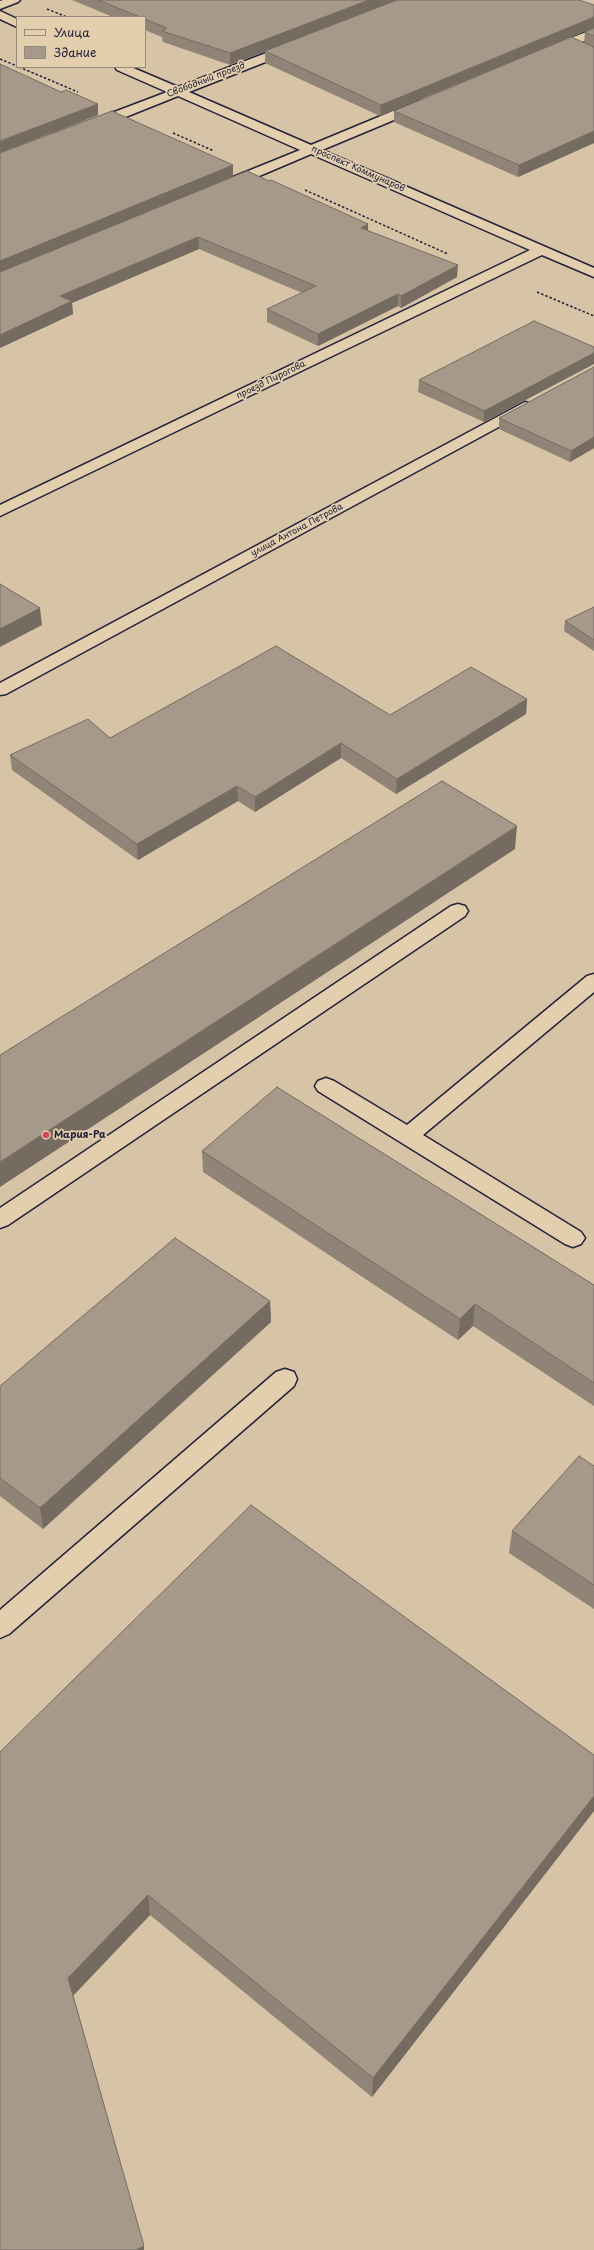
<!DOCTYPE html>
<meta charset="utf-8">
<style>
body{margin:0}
#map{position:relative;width:594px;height:2250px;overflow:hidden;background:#d7c4a6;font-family:"Playpen Sans",sans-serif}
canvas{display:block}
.legend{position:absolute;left:16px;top:16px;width:130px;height:52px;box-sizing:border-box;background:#e3cfad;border:1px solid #968a7f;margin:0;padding:5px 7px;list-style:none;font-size:12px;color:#22223b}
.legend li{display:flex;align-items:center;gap:8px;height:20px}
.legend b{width:20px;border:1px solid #968a7f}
</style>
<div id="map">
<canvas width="594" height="2250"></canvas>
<ul class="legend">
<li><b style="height:5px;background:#e3cfad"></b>Улица</li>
<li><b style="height:11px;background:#a7998a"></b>Здание</li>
</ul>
</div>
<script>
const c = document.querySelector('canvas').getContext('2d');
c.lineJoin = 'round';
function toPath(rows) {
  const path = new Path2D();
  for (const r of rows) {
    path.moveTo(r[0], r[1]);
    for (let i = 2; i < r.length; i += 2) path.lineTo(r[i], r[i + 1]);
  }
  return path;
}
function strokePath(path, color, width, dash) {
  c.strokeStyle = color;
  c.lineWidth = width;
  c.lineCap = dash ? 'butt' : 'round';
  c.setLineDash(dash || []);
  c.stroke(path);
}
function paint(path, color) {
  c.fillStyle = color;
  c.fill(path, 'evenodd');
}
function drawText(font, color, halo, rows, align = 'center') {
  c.font = font + ' "Playpen Sans",sans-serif';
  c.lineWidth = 3.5;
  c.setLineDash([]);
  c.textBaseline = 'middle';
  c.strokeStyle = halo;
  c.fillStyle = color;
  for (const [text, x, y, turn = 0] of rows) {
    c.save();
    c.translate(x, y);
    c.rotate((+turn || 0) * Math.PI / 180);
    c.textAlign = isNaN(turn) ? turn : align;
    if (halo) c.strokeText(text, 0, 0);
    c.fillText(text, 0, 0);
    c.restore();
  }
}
const minor = toPath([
 [3,0,20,0,18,2,0,9,0,1,3,0],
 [0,11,17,19,17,27,0,19,0,11],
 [594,29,594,37,553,54,545,54,543,51,545,48,594,29],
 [292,43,296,44,298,47,296,50,189,92,311,145,417,101,425,101,427,104,425,107,322,150,594,268,594,277,542,255,0,516,0,505,530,250,311,154,231,188,221,188,219,185,221,182,300,150,178,96,98,128,93,129,87,125,88,122,167,92,117,70,115,67,131,67,178,87,292,43],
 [525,402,530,404,533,407,530,410,6,694,0,695,0,683,525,402],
 [458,904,465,906,468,911,465,916,8,1225,0,1228,0,1208,451,906,458,904],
 [594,974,594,992,423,1135,581,1232,585,1238,581,1244,573,1247,565,1244,318,1091,315,1086,318,1081,326,1078,334,1081,407,1125,587,976,594,974],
 [285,1369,294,1372,297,1379,294,1386,9,1634,0,1638,0,1610,276,1372,285,1369]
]);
strokePath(minor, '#22223b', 3);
strokePath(toPath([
 [47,9,67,17],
 [0,59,17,66],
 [19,67,78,92],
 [173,133,214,151],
 [305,190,448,254],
 [537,292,594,316]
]), '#22223b', 1.5, [2.5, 2]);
paint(minor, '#e3cfad');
paint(toPath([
 [72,0,397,0,380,116,265,63,265,51,230,65,163,42,162,37,145,30,145,17,113,17],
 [594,28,594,143,518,177,394,122,394,111,584,43,585,32],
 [61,92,98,104,98,115,56,132,233,165,233,177,145,213,368,224,368,230,457,277,401,308,398,306,318,346,267,322,267,309,302,293,199,249,72,303,73,314,0,348],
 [594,347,484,422,418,392,419,380],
 [594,367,594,448,570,462,499,429,499,418],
 [594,607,594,651,564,631,565,621],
 [527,699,526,714,396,794,341,758,255,812,238,801,138,860,12,770,10,755,110,738,390,715],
 [202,1151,594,1285,594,1406,473,1326,458,1340,203,1172],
 [270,1301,271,1322,43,1529,0,1496,0,1386],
 [594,1466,594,1609,509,1553,512,1531],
 [0,1752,594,1755,594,1811,372,2097,150,1915,73,1995,144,2250,0,2250]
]), '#908477');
paint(toPath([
 [369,0,397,0,230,65,230,53],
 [594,17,594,28,380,116,381,105],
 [98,104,98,115,0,153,0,141],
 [594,131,594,143,518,177,519,165],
 [233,165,233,177,0,273,0,261],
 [368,224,368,236,361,228],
 [198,237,199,249,72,303,73,314,0,348,0,335,60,296],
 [458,265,457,277,401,308,401,296],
 [398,294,398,306,318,346,318,334],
 [594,353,594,364,484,422,484,411],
 [594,437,594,448,570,462,571,451],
 [40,608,42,625,0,647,0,629],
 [527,699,526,714,396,794,397,779],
 [341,743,341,758,255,812,255,797],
 [237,786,238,801,138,860,137,844],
 [517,826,515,849,0,1187,0,1162],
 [270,1301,271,1322,43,1529,40,1508],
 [475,1304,473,1326,458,1340,460,1319],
 [594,1796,594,1811,372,2097,373,2078],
 [148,1895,150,1915,72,1997,68,1978],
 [144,2246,144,2250,136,2250]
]), '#756b61');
const building = toPath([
 [98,0,369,0,230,53,162,31,167,28,145,19,145,17,140,17,98,0],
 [397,0,579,0,594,5,594,17,381,105,265,51,397,0],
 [594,28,594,36,585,32,594,28],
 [571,37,594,47,594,131,519,165,394,111,571,37],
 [0,64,61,92,66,90,98,104,0,141,0,64],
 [112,111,233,165,0,261,0,153,112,111],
 [247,171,269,181,271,180,368,224,361,228,458,265,401,296,398,294,318,334,267,309,316,286,198,237,60,296,72,301,0,335,0,272,247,171],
 [534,321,594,347,594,353,484,411,419,380,534,321],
 [594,367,594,437,571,451,499,418,594,367],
 [0,584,40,608,0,629,0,584],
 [594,607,594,640,565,621,594,607],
 [276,646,390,715,471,667,527,699,397,779,341,743,255,797,237,786,137,844,10,755,88,719,110,738,276,646],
 [442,781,517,826,0,1162,0,1055,442,781],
 [277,1087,594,1285,594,1383,475,1304,460,1319,202,1151,277,1087],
 [175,1238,270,1301,40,1508,0,1478,0,1386,175,1238],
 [579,1456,594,1466,594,1585,512,1531,579,1456],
 [251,1505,594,1755,594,1796,373,2078,148,1895,68,1978,144,2246,136,2250,0,2250,0,1752,251,1505]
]);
paint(building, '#a7998a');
strokePath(building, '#756b61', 1);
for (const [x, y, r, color] of [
 [46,1135,4,"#d1495b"]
]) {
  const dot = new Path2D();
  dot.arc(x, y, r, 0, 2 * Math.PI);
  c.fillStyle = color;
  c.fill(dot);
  strokePath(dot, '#e3cfad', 1.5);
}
drawText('9px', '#22223b', '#e3cfad', [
 ["Свободный проезд",206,80,-21],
 ["проспект Коммунаров",358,169,24],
 ["проезд Пирогова",271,380,-26],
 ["улица Антона Петрова",297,530,-28]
]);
drawText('bold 10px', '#22223b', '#e3cfad', [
 ["Мария-Ра",54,1135]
], 'left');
</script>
